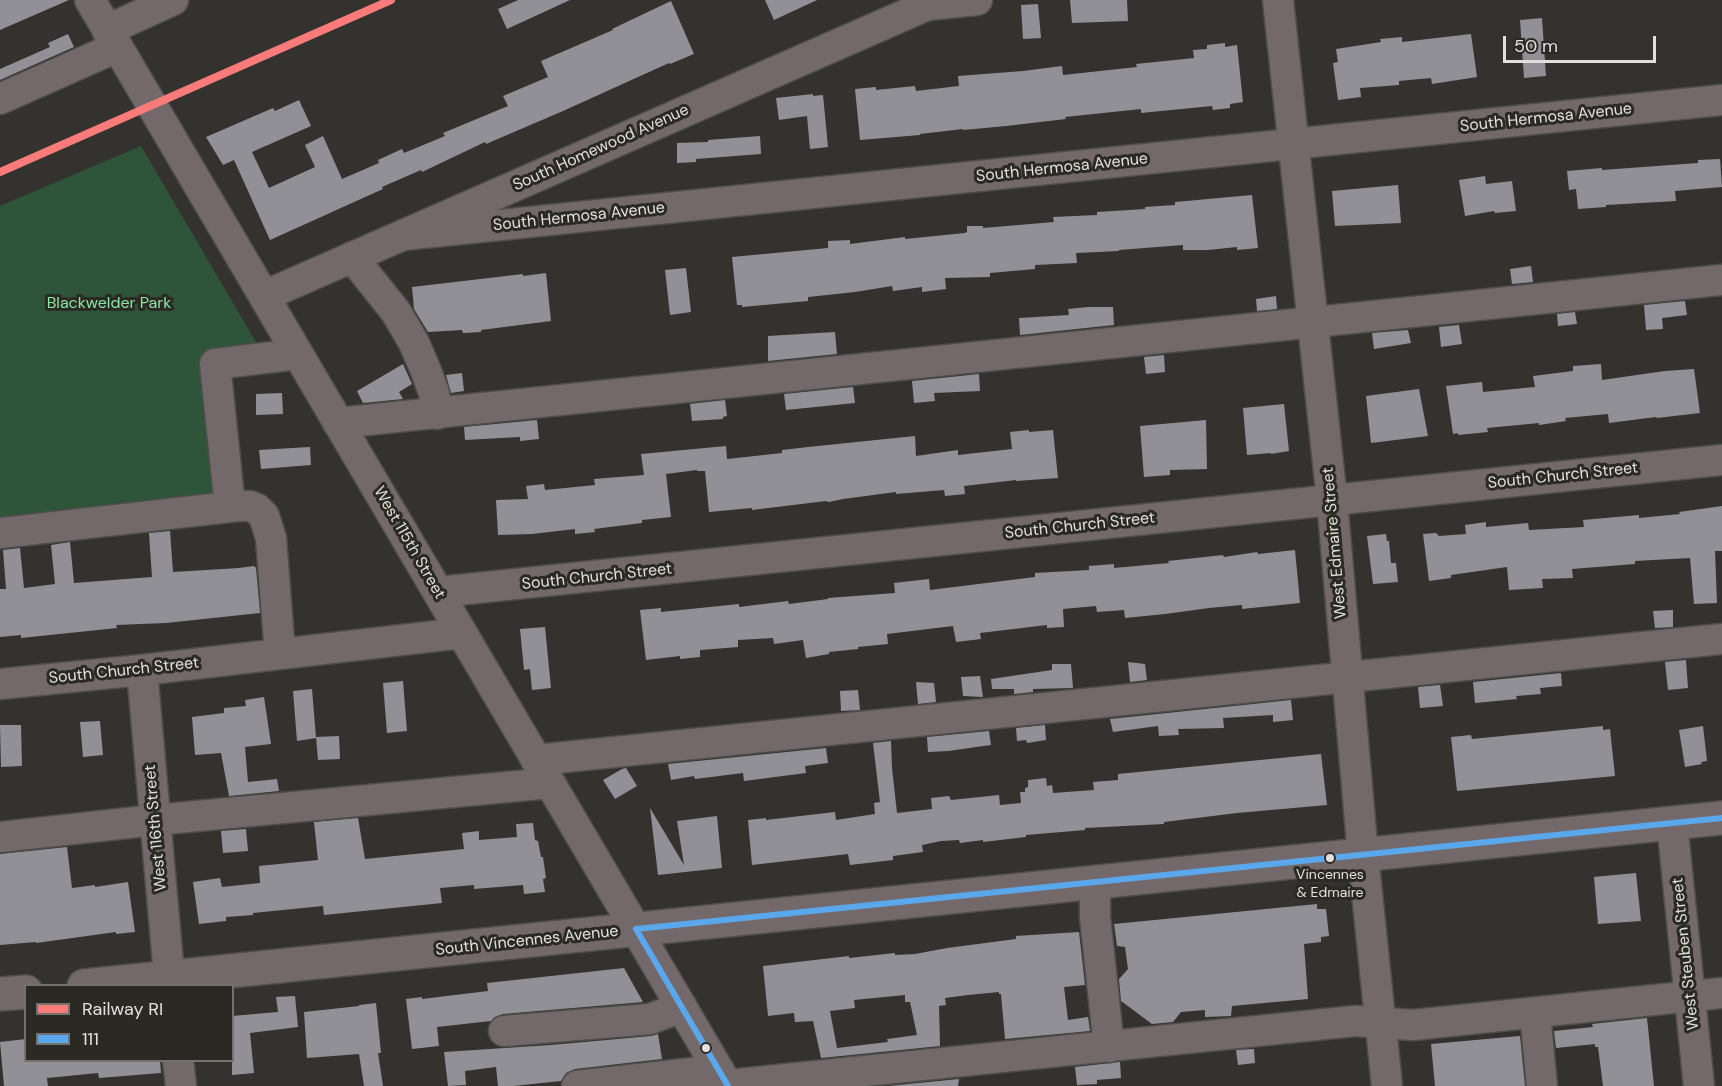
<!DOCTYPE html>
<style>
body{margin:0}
#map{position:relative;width:1722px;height:1086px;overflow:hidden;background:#34322f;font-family:"DM Sans",sans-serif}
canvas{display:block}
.legend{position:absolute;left:24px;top:984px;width:210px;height:78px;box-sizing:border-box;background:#2b2924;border:2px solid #74726e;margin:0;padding:8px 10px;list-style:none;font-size:18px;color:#e1e0dd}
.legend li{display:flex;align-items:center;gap:12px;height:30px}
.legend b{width:30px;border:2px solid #74726e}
.scale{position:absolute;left:1503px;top:36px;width:153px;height:27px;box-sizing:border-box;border:3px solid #e1e0dd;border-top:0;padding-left:8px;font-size:18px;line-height:21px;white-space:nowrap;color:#e1e0dd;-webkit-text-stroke:4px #2b2924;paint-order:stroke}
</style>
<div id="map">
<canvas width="1722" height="1086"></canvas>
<ul class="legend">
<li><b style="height:8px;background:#fb7b7b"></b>Railway RI</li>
<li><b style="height:8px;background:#5aa8eb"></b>111</li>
</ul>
<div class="scale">50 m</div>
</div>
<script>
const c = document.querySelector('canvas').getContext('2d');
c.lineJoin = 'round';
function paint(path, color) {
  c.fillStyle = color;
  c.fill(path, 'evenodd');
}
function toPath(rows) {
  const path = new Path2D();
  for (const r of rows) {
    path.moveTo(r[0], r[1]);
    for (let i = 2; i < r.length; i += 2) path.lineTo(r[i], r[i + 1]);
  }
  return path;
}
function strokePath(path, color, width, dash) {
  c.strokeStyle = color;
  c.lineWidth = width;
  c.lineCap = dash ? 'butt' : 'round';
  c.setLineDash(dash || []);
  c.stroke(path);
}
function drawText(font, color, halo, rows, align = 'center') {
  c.font = font + ' "DM Sans",sans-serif';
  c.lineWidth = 6;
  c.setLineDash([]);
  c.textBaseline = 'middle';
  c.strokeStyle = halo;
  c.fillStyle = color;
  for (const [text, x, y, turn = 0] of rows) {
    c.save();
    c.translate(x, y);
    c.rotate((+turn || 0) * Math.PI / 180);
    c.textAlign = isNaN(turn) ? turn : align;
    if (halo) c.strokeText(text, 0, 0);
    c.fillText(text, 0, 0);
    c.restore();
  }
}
paint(toPath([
 [141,146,260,349,207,351,223,503,0,527,0,206]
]), '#2e5439');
paint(toPath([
 [0,0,69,0,0,30],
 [518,0,570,0,507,29,498,9],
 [765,0,817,0,774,20],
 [1070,0,1127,0,1128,21,1072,23],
 [671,1,694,54,670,64,669,63,563,111,486,144,485,142,422,172,421,170,382,187,383,189,270,240,234,160,223,165,206,137,273,108,275,111,299,100,311,126,252,152,269,188,315,167,305,145,323,136,342,179,379,163,378,160,402,149,404,153,445,136,443,133,508,106,503,96,548,77,541,61,613,30,612,29],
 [1038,4,1041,38,1023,39,1021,5],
 [1542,18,1546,76,1524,78,1520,20],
 [68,34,74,47,0,80,0,69,50,47,48,43],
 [1471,34,1477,77,1432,84,1431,78,1399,81,1399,85,1360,88,1361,97,1338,100,1333,63,1338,62,1336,49,1381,42,1380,39,1402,37,1402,42],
 [1225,43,1225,47,1237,45,1243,102,1230,104,1230,108,1213,110,1212,106,1141,113,1141,109,1065,117,1066,119,1006,126,963,130,963,129,920,134,920,135,860,140,855,89,876,87,876,90,915,86,916,91,959,86,958,76,1023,71,1062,66,1063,75,1137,67,1136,64,1194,58,1193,50,1207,49,1207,45],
 [813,94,813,96,823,95,828,147,810,149,807,116,779,120,776,98],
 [760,136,761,154,696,159,696,162,677,163,677,143,708,142,708,140],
 [1720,159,1722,187,1675,191,1676,201,1606,205,1606,207,1578,209,1576,189,1569,190,1567,171,1602,168,1602,170,1698,163,1698,160],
 [1485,176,1486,184,1512,181,1516,211,1495,213,1494,211,1465,216,1459,180],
 [1398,185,1401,223,1335,226,1332,191],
 [1252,195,1258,248,1237,250,1237,247,1208,250,1183,250,1183,245,1119,250,1119,251,1076,253,1077,263,1035,265,1035,269,990,273,990,277,945,278,946,289,922,292,922,287,893,291,892,286,855,292,808,297,808,301,742,307,742,305,737,305,732,257,828,248,828,241,850,240,850,244,905,237,905,239,965,233,967,232,967,226,983,226,983,228,1054,222,1053,217,1097,215,1097,212,1145,209,1145,207,1175,205,1175,202],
 [1531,266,1533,282,1512,284,1510,269],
 [686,268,691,312,670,315,665,270],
 [546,273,551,321,481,330,481,332,463,333,462,330,428,332,414,309,412,287,523,274,523,276],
 [1276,296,1277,309,1257,311,1256,299],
 [1685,301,1687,315,1662,318,1663,329,1646,330,1644,305],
 [1088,307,1113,307,1114,325,1020,335,1019,318,1069,315,1068,309],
 [1575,312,1577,324,1558,326,1557,314],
 [1459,325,1462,344,1441,347,1439,327],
 [1408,330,1411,343,1374,349,1372,333],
 [835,332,837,354,768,361,768,336],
 [1164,355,1165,372,1146,374,1144,357],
 [403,364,412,384,399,392,403,399,363,403,357,391],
 [1601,364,1602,380,1665,371,1694,369,1700,413,1657,418,1656,417,1609,423,1608,414,1565,418,1566,421,1539,425,1539,423,1487,428,1488,432,1458,435,1458,433,1453,434,1446,386,1482,382,1483,392,1535,387,1533,376,1573,371,1573,366],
 [462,373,464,391,451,393,446,375],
 [979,374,980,391,934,393,935,401,914,403,912,381],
 [853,387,855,403,786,410,784,394],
 [1419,389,1428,436,1371,443,1366,396],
 [282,393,283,414,256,415,256,394],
 [725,400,727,416,723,417,723,419,692,421,690,404],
 [1284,404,1289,451,1271,454,1271,453,1247,455,1243,408],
 [537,420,539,439,520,441,520,437,465,440,464,427],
 [1206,420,1207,469,1170,470,1170,475,1144,477,1140,426],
 [1029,430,1029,432,1053,430,1058,478,1016,481,1016,480,964,486,965,494,945,496,944,490,896,494,896,492,843,499,829,502,826,501,752,510,752,508,709,512,705,471,697,471,697,470,666,474,671,517,642,520,642,523,594,529,595,532,575,534,575,529,532,534,498,535,496,500,528,499,526,486,544,484,545,490,595,485,594,479,644,475,641,454,726,446,727,459,782,453,782,450,808,447,915,436,916,456,958,450,958,455,1012,449,1010,432],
 [310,447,311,465,261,469,259,450],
 [1722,506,1722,551,1715,551,1717,603,1694,604,1690,558,1635,561,1635,564,1572,569,1573,578,1542,579,1543,588,1509,590,1507,567,1451,575,1451,578,1429,581,1423,534,1436,533,1439,536,1466,534,1465,525,1486,522,1486,527,1528,523,1529,530,1584,527,1583,520,1639,515,1639,518,1680,514,1679,512],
 [170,531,173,572,239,568,254,566,256,568,260,613,166,623,116,625,117,628,21,638,21,635,0,637,0,589,6,589,3,550,20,548,24,588,55,584,51,545,70,542,74,583,152,577,149,533],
 [1386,534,1387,541,1389,541,1391,563,1396,563,1398,582,1373,584,1367,536],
 [1295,550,1300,603,1242,609,1242,605,1209,608,1165,614,1125,618,1124,610,1097,612,1096,606,1063,609,1064,627,1047,628,1047,625,980,633,981,639,956,642,953,626,887,634,888,644,858,647,858,649,829,652,829,654,806,658,803,640,774,644,773,638,738,640,738,647,700,650,700,657,680,659,680,656,646,660,640,610,661,608,661,612,739,604,739,607,788,601,789,604,828,599,828,598,895,593,894,583,929,579,930,590,1035,577,1035,573,1089,570,1089,566,1114,564,1114,568,1169,563,1168,561,1223,555,1224,557,1257,552,1258,554],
 [1673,610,1673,627,1655,628,1653,611],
 [545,627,551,688,532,690,530,669,524,670,520,629],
 [1686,660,1688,688,1668,690,1665,662],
 [1128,662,1145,664,1147,680,1130,682],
 [1052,664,1071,664,1073,688,1033,689,1033,692,1014,694,1014,689,992,689,991,679,1052,670],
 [1561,673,1562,686,1540,688,1541,694,1516,696,1517,699,1475,703,1473,682],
 [980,676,983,697,963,696,961,677],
 [403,681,407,731,387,733,383,683],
 [916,682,934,683,936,702,918,704],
 [1440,685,1443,706,1420,708,1418,687],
 [312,689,316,738,297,741,293,691],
 [858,690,860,710,841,711,840,691],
 [264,697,271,744,245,747,248,782,277,779,279,791,229,796,221,753,195,755,192,717,224,713,224,708,246,706,245,700],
 [1291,700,1293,720,1273,722,1273,715,1223,718,1224,728,1178,729,1179,735,1159,736,1158,726,1113,732,1110,719],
 [100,721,103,755,83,757,80,722],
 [0,725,21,725,22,766,1,767],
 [1045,725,1046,740,1027,743,1026,740,1017,741,1016,728],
 [1603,726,1603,730,1610,729,1615,776,1457,791,1451,737,1471,735,1472,739],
 [1703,726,1707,761,1701,762,1702,764,1685,767,1679,730],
 [989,731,991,745,948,751,928,752,927,737],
 [339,736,340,759,318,760,316,737],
 [891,741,892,768,897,813,932,809,931,798,949,796,951,800,999,795,1000,805,1021,803,1020,792,1025,792,1025,788,1028,787,1028,780,1046,778,1047,786,1052,785,1053,793,1094,790,1093,782,1118,780,1118,774,1321,754,1327,805,1237,813,1164,822,1164,824,1085,828,1085,830,1026,835,1026,837,983,842,983,840,960,843,959,840,941,841,922,845,923,852,893,856,893,860,850,865,848,854,752,865,748,820,766,818,766,820,835,812,836,820,875,814,874,803,880,802,873,743],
 [826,748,828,763,805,766,806,773,744,781,743,773,695,779,694,776,671,780,668,764],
 [626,768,637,786,615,799,603,780,622,769],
 [650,808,684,865,677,821,717,816,722,868,658,875],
 [358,818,365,859,464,849,462,833,479,831,479,840,517,837,516,824,533,823,535,840,538,841,541,857,543,857,546,878,543,879,545,892,524,894,523,885,474,889,474,885,440,888,442,903,324,915,323,906,253,913,253,915,226,917,226,921,199,924,193,882,220,878,222,887,260,883,259,866,318,860,314,822],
 [246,829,248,851,223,853,221,831],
 [67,847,72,888,95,885,95,887,128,882,135,932,116,934,116,932,36,943,36,942,0,945,0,854],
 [1636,873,1641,921,1598,924,1594,877],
 [1317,904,1317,909,1326,909,1329,936,1321,937,1321,942,1304,944,1308,999,1232,1006,1231,1016,1205,1017,1205,1010,1181,1012,1173,1022,1152,1024,1121,1001,1119,979,1128,969,1125,947,1117,946,1114,924],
 [1079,932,1085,985,1064,987,1068,1020,1088,1017,1090,1031,1005,1039,1001,994,999,994,999,992,968,995,945,998,946,1005,939,1006,940,1046,821,1058,813,1021,795,1022,794,1013,768,1016,763,966,849,956,849,958,895,953,895,955,915,954,947,948,1016,939,1016,936],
 [905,995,905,1002,910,1002,917,1035,887,1039,888,1042,837,1048,830,1011,855,1008,854,1000],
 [624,968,643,1002,503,1014,495,1017,491,1021,437,1027,439,1046,412,1049,406,999,422,997,422,999,488,991,487,983],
 [295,996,298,1027,250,1033,254,1073,232,1075,232,1016,278,1012,276,997],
 [376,1003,381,1053,378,1053,383,1086,364,1086,359,1054,307,1058,304,1012,359,1006,359,1005],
 [1647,1018,1654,1086,1603,1086,1598,1047,1595,1047,1595,1044,1556,1048,1554,1031,1593,1027,1592,1024],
 [658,1034,662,1059,575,1069,566,1073,561,1081,513,1086,498,1086,496,1067,465,1071,466,1085,448,1086,444,1052,551,1045,651,1036],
 [1520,1036,1525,1086,1435,1086,1431,1044],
 [26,1039,26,1060,160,1060,161,1073,99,1078,98,1073,47,1078,48,1086,4,1086,0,1042],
 [1254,1049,1255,1063,1238,1065,1236,1050],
 [1120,1062,1121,1078,1097,1080,1097,1084,1077,1085,1075,1067],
 [959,1079,958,1086,888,1086]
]), '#929097');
const minor = toPath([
 [90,0,728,1086],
 [1278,0,1332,500,1363,855,1387,1086],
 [928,5,977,0],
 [107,30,173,0],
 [0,99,117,47],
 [403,235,1722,100],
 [352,257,396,312,414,343,426,371,434,393,437,414],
 [264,296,939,0],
 [338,423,1722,280],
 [230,507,215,364,298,354],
 [0,533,238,506,250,506,257,509,264,516,271,538,280,654],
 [438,592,1722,460],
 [142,670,170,986],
 [0,684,142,670,462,633],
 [536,760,1722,639],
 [1672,823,1699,1086],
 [0,837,155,820,550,783],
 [1095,882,1095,917,1109,1047],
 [1535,1013,1542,1086],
 [504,1031,650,1019,682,1007],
 [178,1060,181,1086],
 [728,1085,1355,1021,1413,1025,1722,993],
 [577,1086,719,1070]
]);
const major = toPath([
 [84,986,1722,818],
 [0,994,26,992]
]);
strokePath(minor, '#4f4e4c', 33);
strokePath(major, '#4f4e4c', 36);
strokePath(minor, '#73696a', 30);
strokePath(major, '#74696a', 33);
strokePath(toPath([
 [636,929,1722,818],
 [636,929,728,1086]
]), '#5aa8eb', 6);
strokePath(toPath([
 [0,172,391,0]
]), '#fb7b7b', 8);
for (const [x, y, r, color] of [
 [1330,858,5,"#e1e0dd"],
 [706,1048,5,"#e1e0dd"]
]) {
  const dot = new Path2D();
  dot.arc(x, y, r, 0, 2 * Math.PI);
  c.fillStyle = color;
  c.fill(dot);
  strokePath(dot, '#2b2924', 2);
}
drawText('14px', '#e1e0dd', '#2b2924', [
 ["Vincennes",1330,875],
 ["& Edmaire",1330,893]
]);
drawText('16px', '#e1e0dd', '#2b2924', [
 ["South Hermosa Avenue",1546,118,-6],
 ["South Homewood Avenue",601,148,-24],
 ["South Hermosa Avenue",1062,168,-6],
 ["South Hermosa Avenue",579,217,-6],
 ["South Church Street",1563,476,-6],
 ["South Church Street",1080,526,-6],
 ["West 115th Street",409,543,60],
 ["West Edmaire Street",1335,543,-95],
 ["South Church Street",597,577,-6],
 ["South Church Street",124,671,-6],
 ["West 116th Street",156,828,-95],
 ["South Vincennes Avenue",527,941,-6],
 ["West Steuben Street",1686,954,-96]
]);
drawText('16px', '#88e6a1', '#2b2924', [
 ["Blackwelder Park",109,304]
]);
</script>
